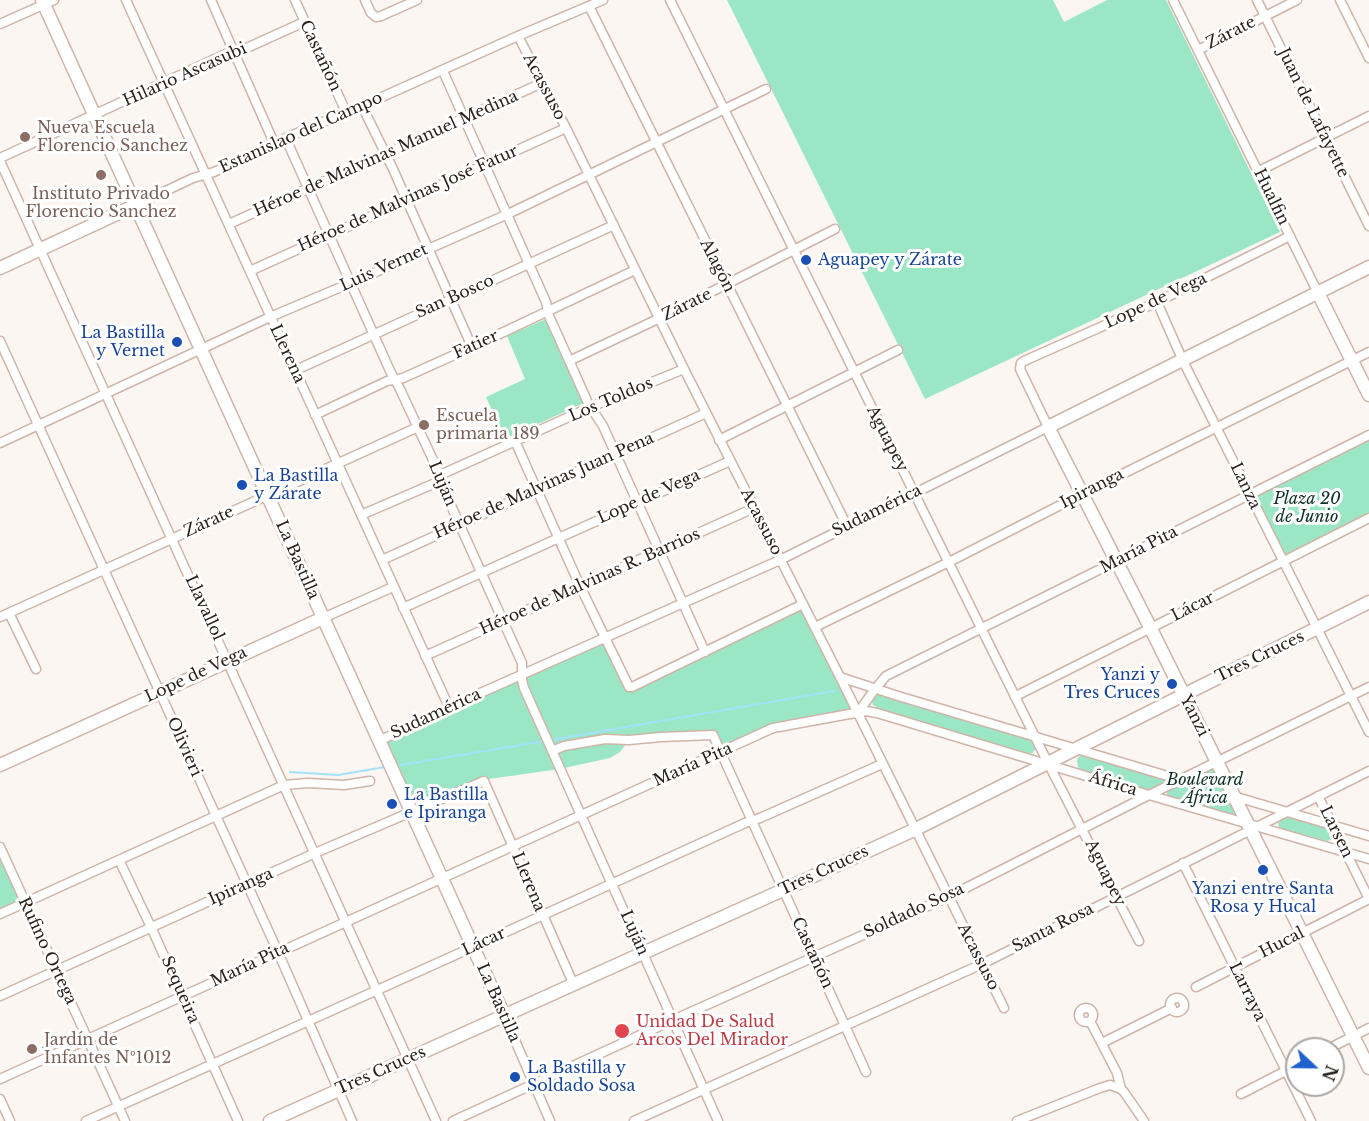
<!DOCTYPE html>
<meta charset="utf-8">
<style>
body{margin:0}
#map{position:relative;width:1369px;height:1121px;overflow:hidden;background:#fcf6f3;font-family:"Libre Baskerville",serif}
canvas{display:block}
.north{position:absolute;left:1285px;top:1037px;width:60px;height:60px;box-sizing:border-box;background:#fff;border:2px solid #aaa6a4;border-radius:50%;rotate:112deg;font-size:16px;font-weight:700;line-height:24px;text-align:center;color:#2b211c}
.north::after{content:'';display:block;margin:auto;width:21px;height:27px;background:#2161cd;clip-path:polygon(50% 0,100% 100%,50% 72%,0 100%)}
</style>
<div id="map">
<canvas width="1369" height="1121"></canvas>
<div class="north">N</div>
</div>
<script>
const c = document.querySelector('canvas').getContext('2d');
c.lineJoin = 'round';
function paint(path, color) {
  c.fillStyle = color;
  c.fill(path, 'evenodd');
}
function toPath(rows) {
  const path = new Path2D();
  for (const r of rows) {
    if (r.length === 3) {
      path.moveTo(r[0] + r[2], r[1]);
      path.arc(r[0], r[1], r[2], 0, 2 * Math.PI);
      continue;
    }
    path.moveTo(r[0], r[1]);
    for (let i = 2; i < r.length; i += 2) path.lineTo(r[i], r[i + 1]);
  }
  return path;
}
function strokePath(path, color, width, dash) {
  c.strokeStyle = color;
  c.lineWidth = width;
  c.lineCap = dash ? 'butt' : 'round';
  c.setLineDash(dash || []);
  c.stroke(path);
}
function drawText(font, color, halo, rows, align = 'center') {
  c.font = font + ' "Libre Baskerville",serif';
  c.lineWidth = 6;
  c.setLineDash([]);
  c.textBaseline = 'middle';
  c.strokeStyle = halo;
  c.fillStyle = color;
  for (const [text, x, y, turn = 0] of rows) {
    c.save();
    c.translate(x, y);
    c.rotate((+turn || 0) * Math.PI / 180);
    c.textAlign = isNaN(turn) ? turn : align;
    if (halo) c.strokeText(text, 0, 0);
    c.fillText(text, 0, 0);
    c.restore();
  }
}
paint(toPath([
 [727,0,1053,0,1064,22,1107,0,1166,0,1280,232,925,399],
 [546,319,584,403,505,439,486,397,525,379,507,336],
 [1369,435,1369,518,1283,562,1250,494],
 [803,604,857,714,779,726,720,753,713,735,629,740,620,752,610,758,560,769,489,779,410,812,378,741,605,638,629,687],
 [878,694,1032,739,1036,746,1036,749,1032,753,1028,755,879,709,873,705,872,702,874,695],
 [1082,754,1165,778,1167,781,1166,784,1147,791,1082,771,1078,767,1077,761,1078,758],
 [1210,767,1213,767,1238,816,1235,817,1170,798,1167,794,1167,791],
 [1287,815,1330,829,1334,837,1333,839,1327,841,1283,829,1279,827,1278,824,1280,820],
 [0,857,20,900,0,908]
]), '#9be7c5');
strokePath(toPath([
 [551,740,834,691],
 [394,766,545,741],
 [290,772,338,775,385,767]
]), '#a3e2fa', 2);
const street = toPath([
 [126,0,449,707],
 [211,0,274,143],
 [295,0,346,112],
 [365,0,371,13,376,17,381,16,417,0],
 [670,0,1048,763,1139,941],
 [1173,0,1318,293],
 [1257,0,1369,226],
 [1340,0,1369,58],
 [589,6,847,526],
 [0,24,54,0],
 [518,36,566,128,684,369,840,677,1004,1008],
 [1198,50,1297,0],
 [443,71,546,302,549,316,572,367,588,403,603,426,705,652],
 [362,106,393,169,472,347],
 [286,139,391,373,399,387,440,475,440,481,522,663,522,680,524,688,718,1121],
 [0,158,228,53,240,51,304,22],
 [0,161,436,1121],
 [1259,171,1369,116],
 [136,205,193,178,214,172,274,143,346,112,362,106,518,36,603,0],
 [229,224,542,83],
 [250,271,566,128],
 [1157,302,1183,361,1369,732],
 [0,341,278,952,352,1121],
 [569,361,660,318,835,229],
 [296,370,614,225],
 [315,415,387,381,403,378,472,347,635,270],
 [719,440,898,350],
 [515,441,580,586,629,687,632,687,803,604],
 [0,443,270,317,360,279,508,214,766,89],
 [440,475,591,407,684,369],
 [361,515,440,481],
 [382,560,706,413],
 [403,608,730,461],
 [9,613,36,669],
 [0,617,418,427],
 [323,618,393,587],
 [815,627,949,562,1082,494,1369,352],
 [425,656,754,508],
 [840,677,898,696,1181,780],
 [1016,696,1369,518],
 [857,714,875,689,886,676,1369,435],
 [378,741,428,719,449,707,780,560,1048,427,1020,369,1021,363,1024,361,1157,302,1290,236],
 [552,751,564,746,605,739,629,740,661,737,713,735,866,1072],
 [1233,796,1369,836],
 [1318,796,1369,899],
 [0,847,125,1121],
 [119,860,151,927,238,1121],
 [1183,863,1311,1121],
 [0,914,284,785,308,783,344,785,370,781],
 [1196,987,1369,899],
 [0,996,315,853,484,781,573,983],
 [1177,1005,7],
 [1086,1015,7],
 [504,1015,550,1121],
 [1090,1021,1117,1073,1121,1089],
 [1102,1043,1172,1008],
 [1328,1049,1369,1028],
 [0,1079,773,728,866,711,877,713,1149,795,1369,859],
 [1241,1094,1297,1065],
 [0,1099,10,1121],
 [86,1121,473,947,745,823,760,818,882,764],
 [453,1121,673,1020,948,897,1149,795,1369,687],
 [634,1121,982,964,1369,771],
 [1017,1121,1100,1088,1110,1085,1121,1089,1124,1092,1144,1121]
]);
const secondary = toPath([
 [42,0,504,1015],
 [1369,267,1048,427,1151,629,1369,1068],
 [0,268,136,205],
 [1318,293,1369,395],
 [0,765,323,618],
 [270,1121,783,890,916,829,1369,602]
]);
strokePath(street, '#cfb4a8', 11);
strokePath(secondary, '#cfb4a8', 15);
strokePath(street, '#fff', 8);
strokePath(secondary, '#fff', 12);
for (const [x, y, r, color] of [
 [25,137,6,"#8d6e63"],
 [101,175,6,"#8d6e63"],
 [806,260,6,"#1a4fb4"],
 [177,342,6,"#1a4fb4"],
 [424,425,6,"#8d6e63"],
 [242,485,6,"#1a4fb4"],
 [1172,684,6,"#1a4fb4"],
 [392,804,6,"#1a4fb4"],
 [1263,870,6,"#1a4fb4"],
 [622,1031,8,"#e0444e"],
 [32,1049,6,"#8d6e63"],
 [515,1077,6,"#1a4fb4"]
]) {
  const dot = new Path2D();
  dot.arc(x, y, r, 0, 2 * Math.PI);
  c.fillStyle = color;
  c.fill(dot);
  strokePath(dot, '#fff', 2);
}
drawText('16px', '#2b211c', '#fff', [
 ["Zárate",1231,33,-27],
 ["Castañón",320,56,65],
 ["Hilario Ascasubi",185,75,-24],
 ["Acassuso",544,87,62],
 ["Juan de Lafayette",1313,113,64],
 ["Estanislao del Campo",301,133,-24],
 ["Héroe de Malvinas Manuel Medina",386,154,-24],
 ["Hualfin",1271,197,64],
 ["Héroe de Malvinas José Fatur",408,199,-24],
 ["Alagón",717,266,63],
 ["Luis Vernet",384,268,-24],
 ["San Bosco",455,297,-24],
 ["Lope de Vega",1156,301,-25],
 ["Zárate",687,305,-26],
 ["Fatier",476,345,-24],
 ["Llerena",287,354,65],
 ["Los Toldos",611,400,-23],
 ["Aguapey",887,439,63],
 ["Luján",442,484,67],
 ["Héroe de Malvinas Juan Pena",544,486,-24],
 ["Lanza",1245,486,64],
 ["Ipiranga",1092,489,-27],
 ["Lope de Vega",649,497,-24],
 ["Sudamérica",877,511,-26],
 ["Zárate",209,522,-24],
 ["Acassuso",761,522,63],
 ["María Pita",1139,550,-27],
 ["La Bastilla",297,560,66],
 ["Héroe de Malvinas R. Barrios",590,582,-24],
 ["Lácar",1193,607,-27],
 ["Llavallol",204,608,65],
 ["Tres Cruces",1260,657,-26],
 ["Lope de Vega",196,675,-25],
 ["Sudamérica",436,714,-25],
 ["Yanzi",1194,716,63],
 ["Olivieri",184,747,66],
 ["María Pita",693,765,-24],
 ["África",1113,784,17],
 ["Larsen",1336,832,64],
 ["Tres Cruces",824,871,-25],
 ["Aguapey",1105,873,64],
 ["Llerena",528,882,67],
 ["Ipiranga",241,887,-24],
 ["Soldado Sosa",914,911,-25],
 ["Santa Rosa",1053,928,-27],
 ["Luján",634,933,66],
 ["Lácar",484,942,-25],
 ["Hucal",1282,943,-27],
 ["Rufino Ortega",47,951,65],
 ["Castañón",812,953,65],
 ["Acassuso",978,957,63],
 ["María Pita",250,965,-25],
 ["Sequeira",180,990,66],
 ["Larraya",1247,992,64],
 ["La Bastilla",498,1003,66],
 ["Tres Cruces",381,1071,-24]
]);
drawText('16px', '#785e54', '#fff', [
 ["Nueva Escuela",37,128],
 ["Florencio Sanchez",37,146],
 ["Instituto Privado",101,194,"center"],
 ["Florencio Sanchez",101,212,"center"],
 ["Escuela",436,416],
 ["primaria 189",436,434],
 ["Jardín de",44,1040],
 ["Infantes Nº1012",44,1058]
], 'left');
drawText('16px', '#164399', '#fff', [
 ["Aguapey y Zárate",818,260],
 ["La Bastilla",165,333,"right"],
 ["y Vernet",165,351,"right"],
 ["La Bastilla",254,476],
 ["y Zárate",254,494],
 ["Yanzi y",1160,675,"right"],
 ["Tres Cruces",1160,693,"right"],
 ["La Bastilla",404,795],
 ["e Ipiranga",404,813],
 ["Yanzi entre Santa",1263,889,"center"],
 ["Rosa y Hucal",1263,907,"center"],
 ["La Bastilla y",527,1068],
 ["Soldado Sosa",527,1086]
], 'left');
drawText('italic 16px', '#0d3023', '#fff', [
 ["Plaza 20",1307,499],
 ["de Junio",1307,517],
 ["Boulevard",1205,780],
 ["África",1205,798]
]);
drawText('16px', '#be3a42', '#fff', [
 ["Unidad De Salud",636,1022],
 ["Arcos Del Mirador",636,1040]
], 'left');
</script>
